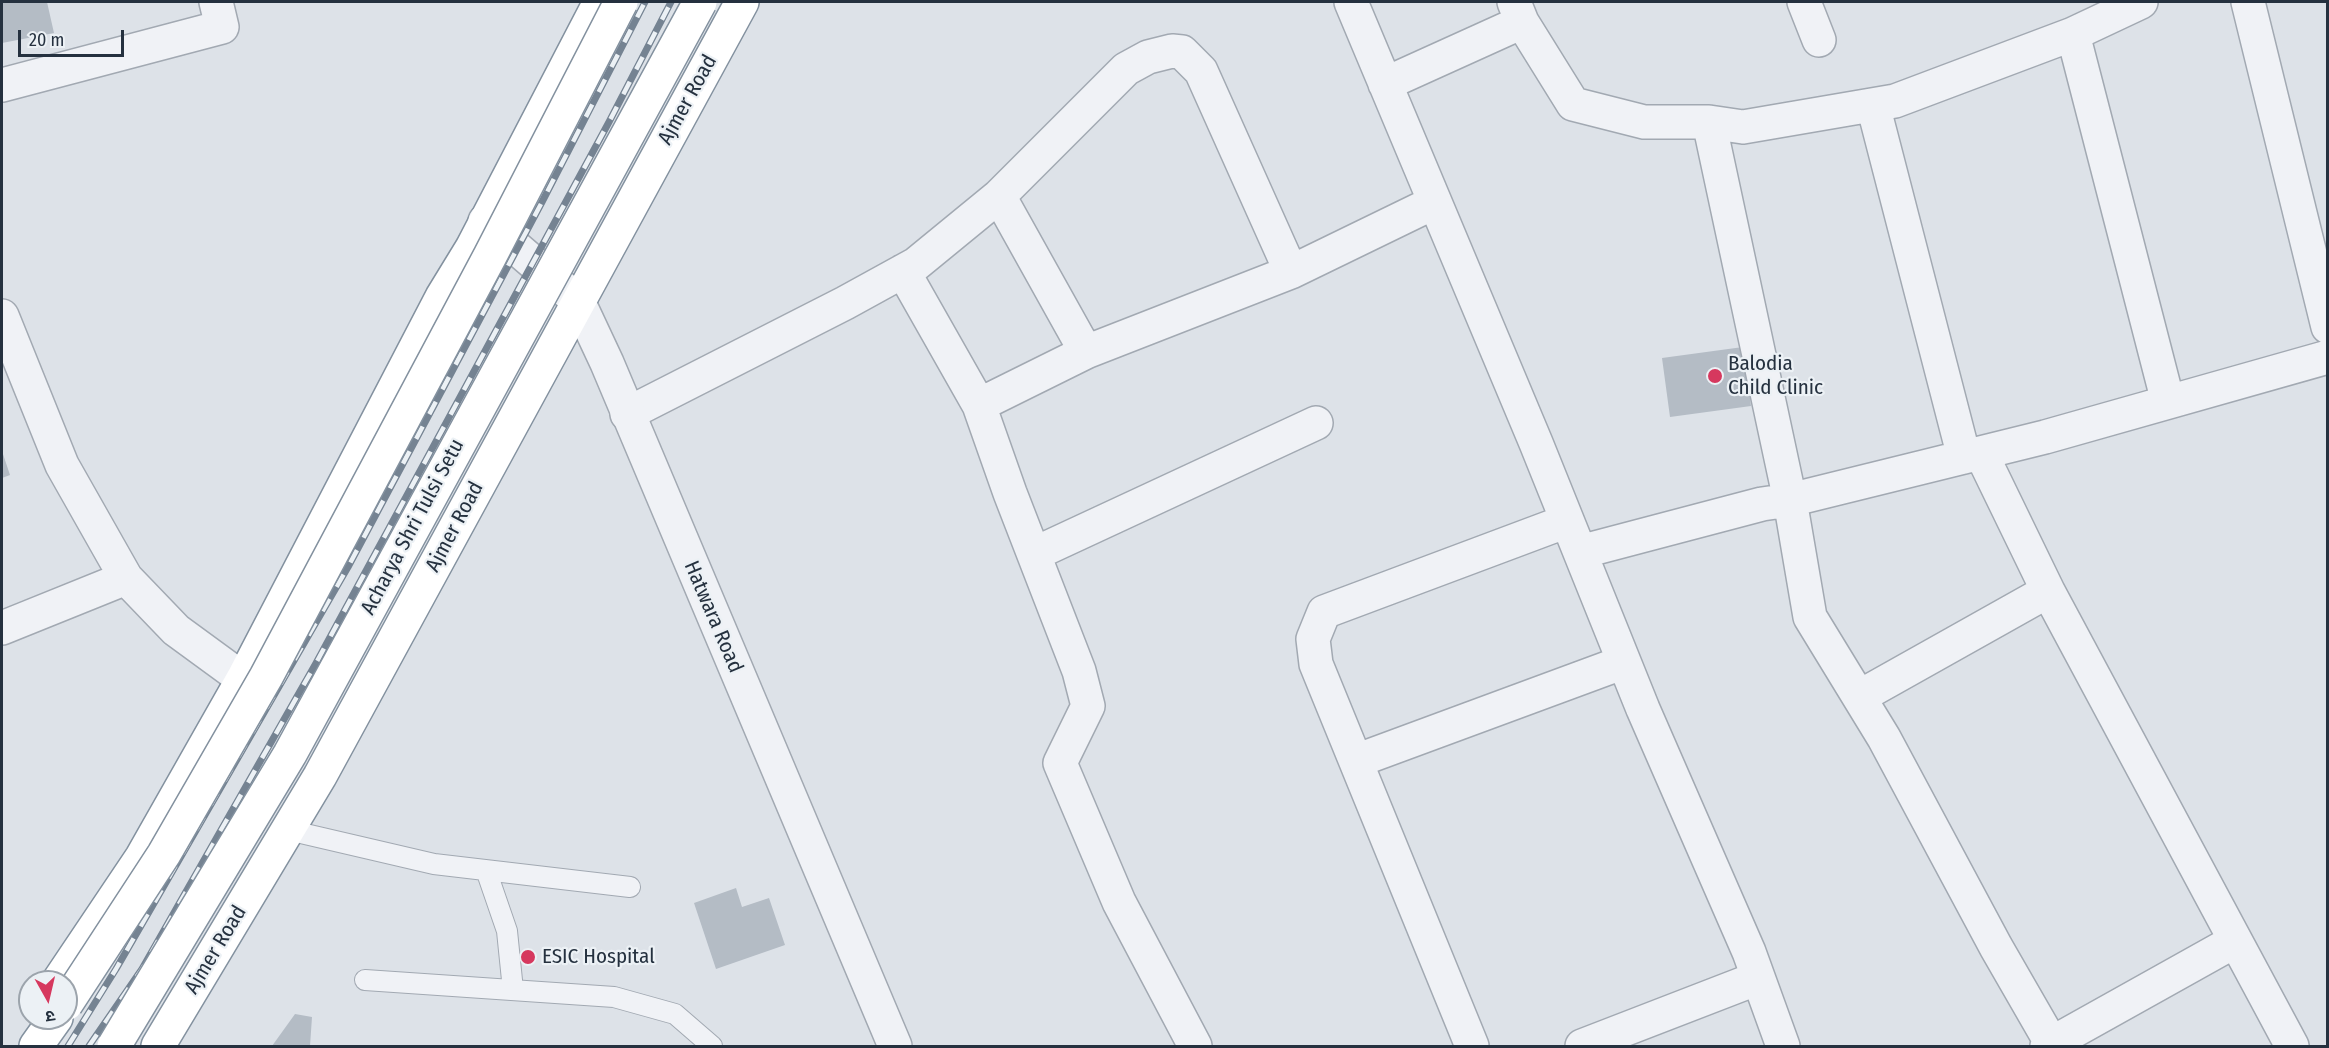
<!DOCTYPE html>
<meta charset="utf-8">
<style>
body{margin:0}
#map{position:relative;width:2329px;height:1048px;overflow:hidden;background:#dde2e8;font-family:"Fira Sans Condensed","Noto Sans Devanagari",sans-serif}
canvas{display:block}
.frame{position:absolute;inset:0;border:3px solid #25313f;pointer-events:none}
.north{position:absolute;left:18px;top:970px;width:60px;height:60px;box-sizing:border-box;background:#ecf1f5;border:2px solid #9ca4ac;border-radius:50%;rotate:172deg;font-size:16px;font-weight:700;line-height:24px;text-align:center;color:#25313f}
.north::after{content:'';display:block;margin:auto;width:21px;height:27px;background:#d6385e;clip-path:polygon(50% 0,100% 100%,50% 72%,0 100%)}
.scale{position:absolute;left:18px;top:30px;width:106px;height:27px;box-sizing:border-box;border:3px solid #25313f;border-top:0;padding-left:8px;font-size:18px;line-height:21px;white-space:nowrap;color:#25313f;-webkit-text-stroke:4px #ecf1f5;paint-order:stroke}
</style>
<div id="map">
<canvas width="2329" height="1048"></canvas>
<div class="frame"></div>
<div class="north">उ</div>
<div class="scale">20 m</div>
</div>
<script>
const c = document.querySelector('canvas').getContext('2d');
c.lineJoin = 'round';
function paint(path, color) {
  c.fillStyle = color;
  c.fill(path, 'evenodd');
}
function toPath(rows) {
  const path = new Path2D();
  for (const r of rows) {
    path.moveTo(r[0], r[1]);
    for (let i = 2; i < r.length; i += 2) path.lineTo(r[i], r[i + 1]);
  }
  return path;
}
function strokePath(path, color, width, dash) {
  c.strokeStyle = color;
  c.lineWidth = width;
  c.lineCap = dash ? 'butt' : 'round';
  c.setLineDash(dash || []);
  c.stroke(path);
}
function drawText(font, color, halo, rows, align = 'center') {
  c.font = font + ' "Fira Sans Condensed",sans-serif';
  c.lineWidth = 4.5;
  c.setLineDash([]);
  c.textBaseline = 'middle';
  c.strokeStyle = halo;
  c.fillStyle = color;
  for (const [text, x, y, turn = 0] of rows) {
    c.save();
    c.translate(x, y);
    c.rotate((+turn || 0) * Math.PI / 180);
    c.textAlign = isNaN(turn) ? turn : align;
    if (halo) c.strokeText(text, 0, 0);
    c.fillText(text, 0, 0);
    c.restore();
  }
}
paint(toPath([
 [2,2,47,2,54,33,2,43],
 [1743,347,1751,406,1670,417,1662,358],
 [2,451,10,475,2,478],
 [736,888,742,907,769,898,785,945,716,969,694,903],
 [295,1014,312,1017,310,1046,272,1046]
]), '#b4bcc5');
const service = toPath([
 [288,830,434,864,630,887],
 [486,870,507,931,513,990],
 [365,980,614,997,675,1014,712,1046]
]);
const minor = toPath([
 [1351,2,1536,443,1643,709,1749,952,1783,1046],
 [1514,2,1522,22,1573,104,1644,122,1709,122,1743,127,1895,101,2073,34,2141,2],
 [1804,2,1819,40],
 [2248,2,2328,327],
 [2073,34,2168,402],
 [1385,84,1522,22],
 [2,85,222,27,216,2],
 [1873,105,1964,457],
 [1709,122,1790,500,1810,617,1884,738,1996,947,2053,1046],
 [999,196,1086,352],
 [903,271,979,405,1086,352,1291,272,1435,202],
 [2,316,62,465,126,578,176,630,243,679],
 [979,405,1010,493,1079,671,1088,706,1060,763,1119,902,1195,1046],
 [627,414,845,303,916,264,999,196,1126,69,1148,57,1172,51,1182,52,1201,71,1291,272],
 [1981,453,2048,591],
 [1580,552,1762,504,1790,500,2045,437,2328,357],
 [1034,554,1316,423],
 [2,628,126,578],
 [1859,697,2048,591,2292,1046],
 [1356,761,1624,662],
 [1472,1046,1316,664,1313,639,1324,612,1567,521],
 [1582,1046,1758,978],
 [2047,1046,2235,941]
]);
const tertiary = toPath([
 [485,221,578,301,607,363,895,1046]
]);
const trunk = toPath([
 [58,982,142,857,243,679,442,297,472,248,600,2],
 [36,1046,56,1018],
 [158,1046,320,776,742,2]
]);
strokePath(service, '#a2a9b2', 22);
strokePath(minor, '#a2a9b2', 36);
strokePath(tertiary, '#a2a9b2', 36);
strokePath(trunk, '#83919f', 36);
strokePath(service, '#f0f2f6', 20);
strokePath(minor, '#f0f2f6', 33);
strokePath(tertiary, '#f0f2f6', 33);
strokePath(trunk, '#fff', 33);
const rail = toPath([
 [68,1046,116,969,348,567,542,202,645,2],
 [89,1046,142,969,315,665,609,122,671,2]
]);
strokePath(rail, '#758392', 7);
strokePath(rail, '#ecf1f5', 4.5, [14]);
const trunkBridge = toPath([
 [66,1004,164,854,266,677,490,256,621,2],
 [114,1046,290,754,700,2]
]);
strokePath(trunkBridge, '#83919f', 36, []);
strokePath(trunkBridge, '#fff', 33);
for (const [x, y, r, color] of [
 [1715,376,8,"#d6385e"],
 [528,957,8,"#d6385e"]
]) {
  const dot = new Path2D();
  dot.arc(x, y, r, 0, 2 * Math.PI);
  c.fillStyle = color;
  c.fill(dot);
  strokePath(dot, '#ecf1f5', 2);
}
drawText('21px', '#25313f', '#ecf1f5', [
 ["Ajmer Road",688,100,-61],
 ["Acharya Shri Tulsi Setu",413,527,-62],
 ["Ajmer Road",455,527,-62],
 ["Hatwara Road",713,617,67],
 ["Ajmer Road",216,950,-59]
]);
drawText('21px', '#25313f', '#ecf1f5', [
 ["Balodia",1728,364],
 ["Child Clinic",1728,388],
 ["ESIC Hospital",542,957]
], 'left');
</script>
